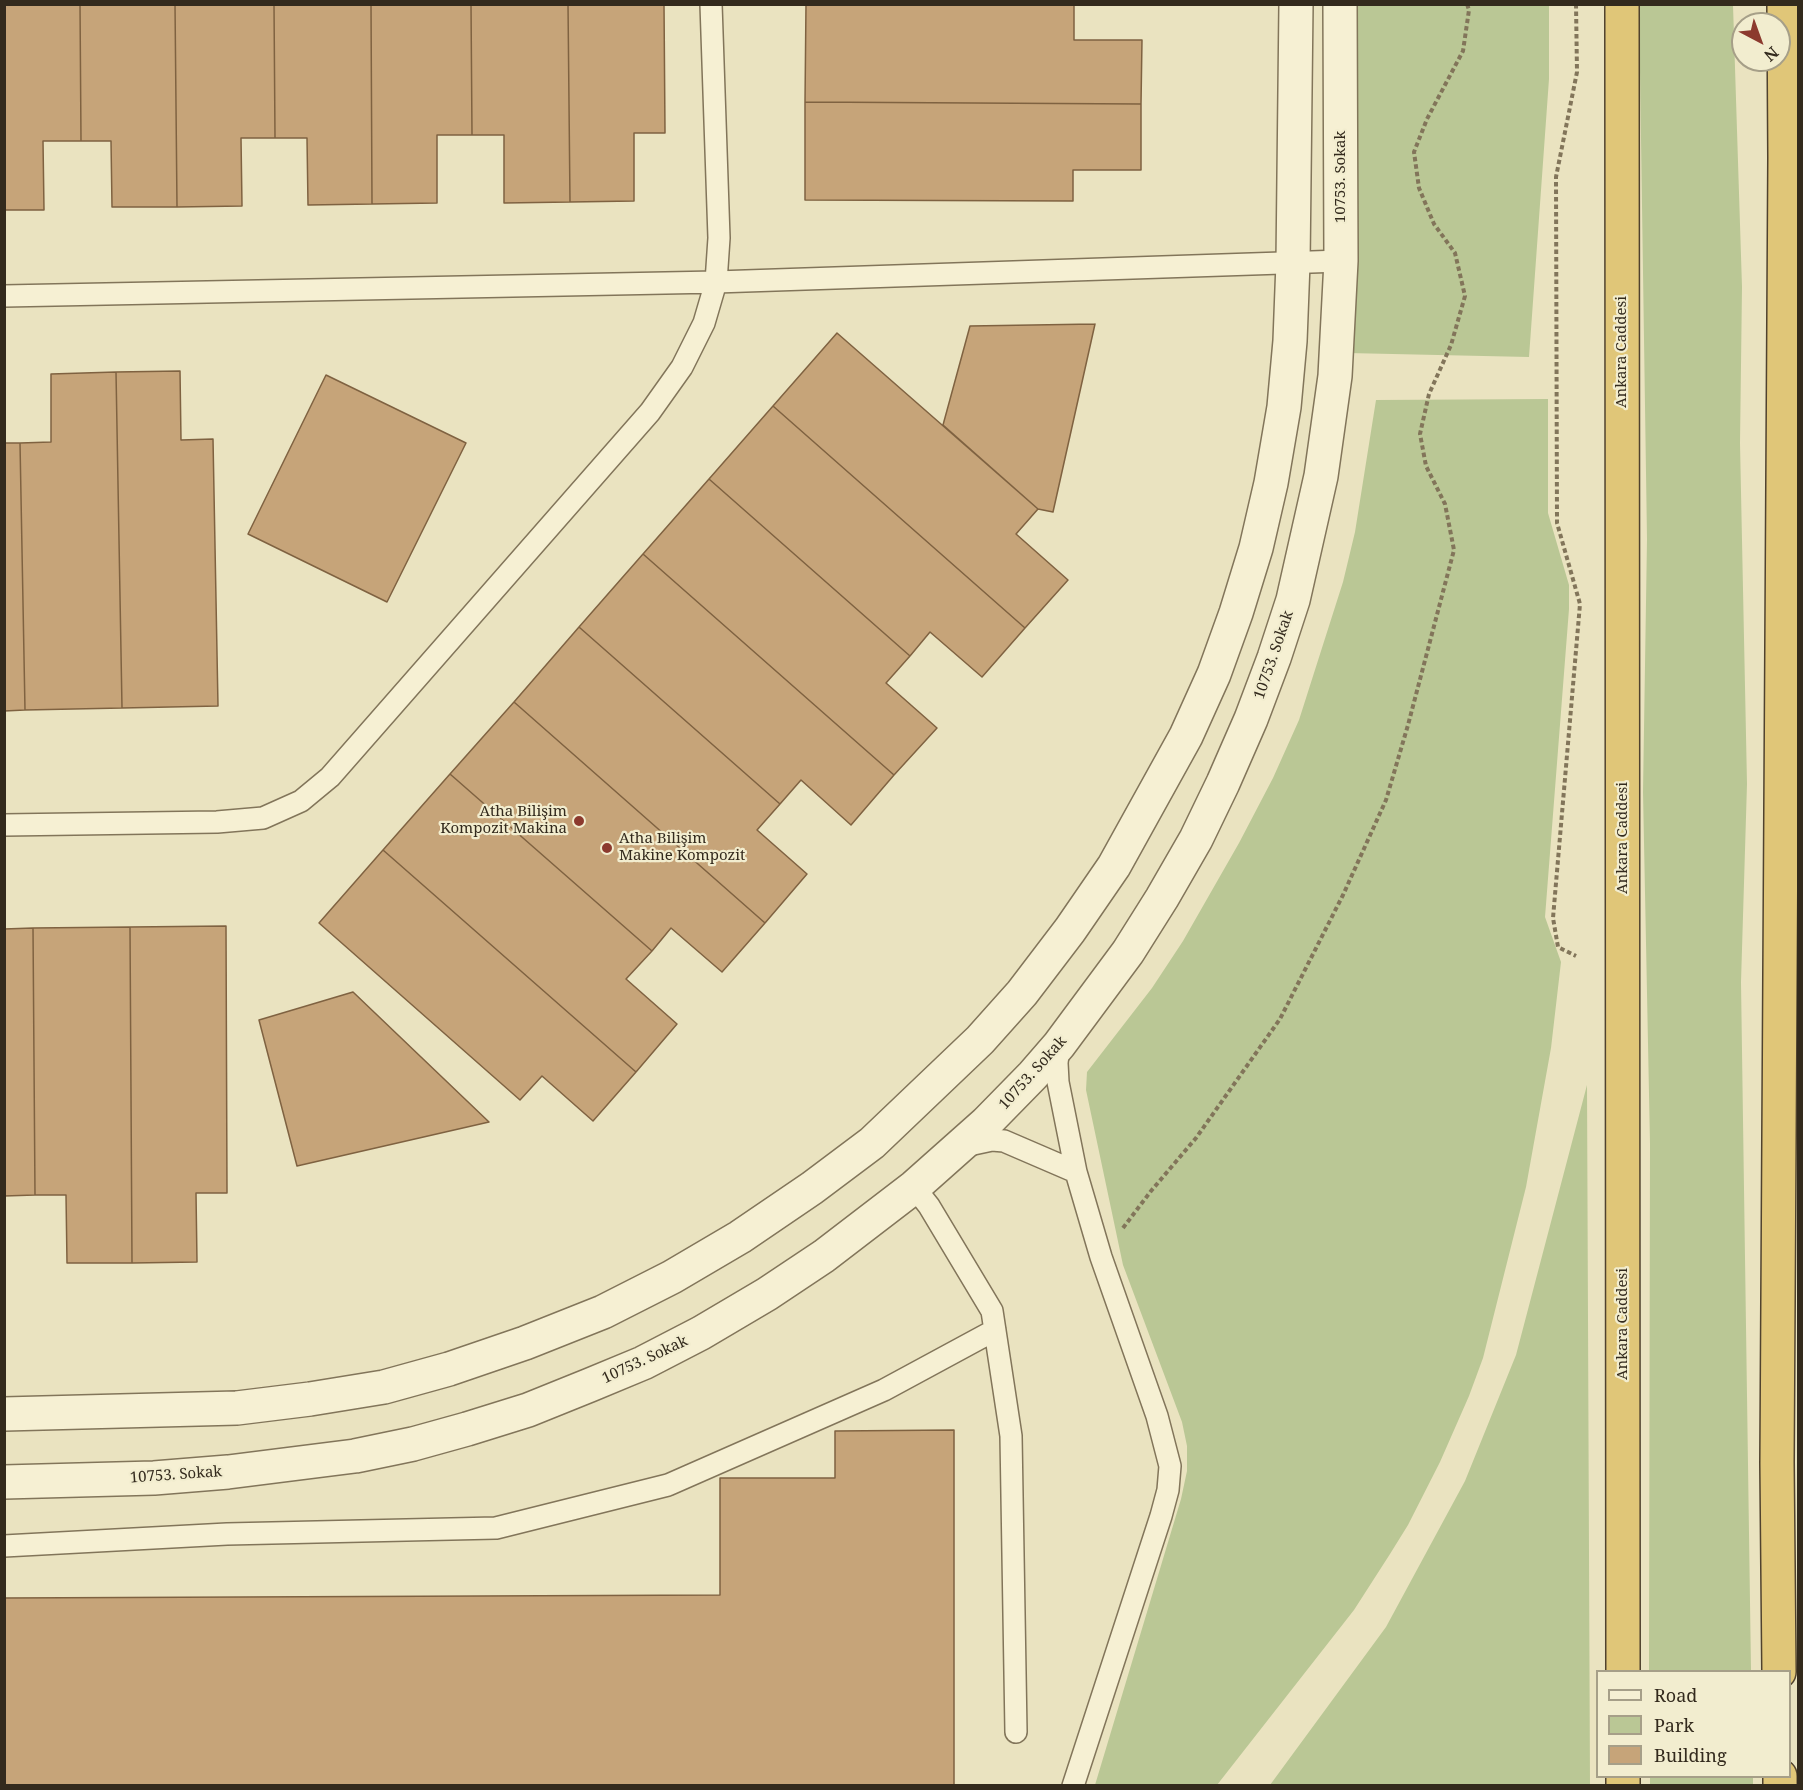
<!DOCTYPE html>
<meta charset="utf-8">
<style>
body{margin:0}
#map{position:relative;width:1803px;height:1790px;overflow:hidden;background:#eae3c0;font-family:"Noto Serif",serif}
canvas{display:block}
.frame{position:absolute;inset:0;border:6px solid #332a1d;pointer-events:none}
.legend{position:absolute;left:1596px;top:1670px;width:195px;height:108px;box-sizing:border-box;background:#f2edcf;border:2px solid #a69f88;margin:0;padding:8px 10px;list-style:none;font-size:18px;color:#332a1d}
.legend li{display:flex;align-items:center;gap:12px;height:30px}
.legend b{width:30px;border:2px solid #a69f88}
.north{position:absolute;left:1731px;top:12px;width:60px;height:60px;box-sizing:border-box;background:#f2edcf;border:2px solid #a69f88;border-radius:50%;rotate:139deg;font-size:16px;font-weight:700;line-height:24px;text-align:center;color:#332a1d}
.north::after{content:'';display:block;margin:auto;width:21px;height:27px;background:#8c3a2e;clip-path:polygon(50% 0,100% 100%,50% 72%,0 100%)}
</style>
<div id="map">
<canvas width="1803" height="1790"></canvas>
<div class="frame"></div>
<ul class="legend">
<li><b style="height:8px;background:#f6f0d3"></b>Road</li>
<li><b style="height:16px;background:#bac795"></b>Park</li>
<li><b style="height:16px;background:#c6a479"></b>Building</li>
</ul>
<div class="north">N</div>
</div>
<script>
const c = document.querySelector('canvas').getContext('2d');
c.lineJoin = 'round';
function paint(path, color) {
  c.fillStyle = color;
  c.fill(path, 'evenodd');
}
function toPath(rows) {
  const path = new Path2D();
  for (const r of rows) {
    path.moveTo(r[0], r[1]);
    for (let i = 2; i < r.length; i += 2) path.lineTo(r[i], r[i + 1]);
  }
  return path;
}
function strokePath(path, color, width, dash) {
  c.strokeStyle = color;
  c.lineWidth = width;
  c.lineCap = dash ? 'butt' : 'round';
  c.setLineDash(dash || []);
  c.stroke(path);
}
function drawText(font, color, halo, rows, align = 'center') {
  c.font = font + ' "Noto Serif",serif';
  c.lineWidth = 4.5;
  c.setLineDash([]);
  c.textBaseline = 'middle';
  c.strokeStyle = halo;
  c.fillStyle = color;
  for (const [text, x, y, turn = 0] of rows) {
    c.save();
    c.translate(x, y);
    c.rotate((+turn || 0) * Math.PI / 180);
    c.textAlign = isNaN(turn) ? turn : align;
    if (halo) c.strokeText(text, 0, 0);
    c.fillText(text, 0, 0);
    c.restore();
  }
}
paint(toPath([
 [1347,5,1549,5,1549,79,1529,357,1347,353],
 [1639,5,1733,5,1742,287,1740,443,1747,784,1741,982,1751,1671,1649,1671,1650,1144,1643,792,1647,539],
 [1548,399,1548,513,1569,585,1569,609,1545,917,1561,962,1551,1048,1526,1187,1483,1358,1469,1396,1440,1462,1408,1525,1390,1554,1354,1610,1217,1785,1095,1785,1181,1499,1187,1471,1187,1446,1182,1422,1123,1265,1086,1090,1087,1072,1152,988,1183,941,1239,843,1273,778,1299,720,1343,582,1355,532,1376,400],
 [1798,1024,1798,1266,1797,1268],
 [1587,1085,1590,1785,1270,1785,1386,1627,1465,1481,1516,1355],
 [1650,1777,1753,1777,1753,1785,1650,1785]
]), '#bac795');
const building = toPath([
 [4,4,80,4,81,141,43,141,44,210,4,210,4,4],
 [80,4,175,4,177,207,112,207,111,141,81,141,80,4],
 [175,4,274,4,275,138,241,138,242,206,177,207,175,4],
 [274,4,371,4,372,204,308,205,307,138,275,138,274,4],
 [371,4,471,4,472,135,437,135,437,203,372,204,371,4],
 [471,4,568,4,570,202,504,203,504,135,472,135,471,4],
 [568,4,664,4,665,133,634,133,634,201,570,202,568,4],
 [806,4,1074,4,1074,40,1142,40,1141,104,805,102,806,4],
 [805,102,1141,104,1141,170,1073,170,1073,201,805,200,805,102],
 [1095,324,1053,512,1038,509,943,425,970,326,1095,324],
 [837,333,1038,509,1016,534,1068,580,1025,628,773,406,837,333],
 [180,371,181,440,213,439,218,706,122,708,116,372,180,371],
 [116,372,122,708,25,710,20,443,51,442,51,374,116,372],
 [326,375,466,443,387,602,248,534,326,375],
 [773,406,1025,628,982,677,930,632,910,656,709,479,773,406],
 [4,443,20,443,25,710,4,711,4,443],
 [709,479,910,656,886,683,937,728,894,775,643,554,709,479],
 [643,554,894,775,851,825,801,780,780,804,579,627,643,554],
 [579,627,780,804,757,830,807,874,765,923,514,702,579,627],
 [514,702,765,923,722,972,671,928,652,951,450,774,514,702],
 [450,774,652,951,626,979,677,1024,636,1072,383,850,450,774],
 [383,850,636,1072,593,1121,542,1076,520,1100,319,923,383,850],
 [226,926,227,1193,196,1193,197,1262,132,1263,130,927,226,926],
 [130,927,132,1263,67,1263,66,1195,35,1195,33,928,130,927],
 [33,928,35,1195,4,1196,4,929,33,928],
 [353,992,489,1122,297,1166,259,1020,353,992],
 [954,1430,954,1786,4,1786,4,1598,720,1595,720,1478,835,1478,835,1431,954,1430]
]);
paint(building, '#c6a479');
strokePath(building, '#7f6241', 1.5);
const service = toPath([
 [4,296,716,282,1341,261],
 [4,825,217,822,263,818,301,801,330,777,650,412,682,367,704,323,716,282,719,238,711,4],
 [1059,1045,1057,1063,1058,1082,1076,1172,1101,1257,1157,1416,1170,1466,1168,1490,1161,1516,1073,1786],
 [964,1146,992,1140,1004,1141,1076,1172],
 [914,1187,929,1206,992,1311,1011,1436,1016,1732],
 [4,1546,227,1534,496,1528,668,1485,884,1390,995,1330]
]);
const tertiary = toPath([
 [4,1414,237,1408,310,1399,384,1387,449,1369,525,1343,603,1312,672,1277,740,1237,812,1188,872,1143,980,1040,1022,993,1070,930,1114,866,1186,736,1214,674,1236,613,1256,548,1271,483,1284,407,1290,341,1293,263,1296,4],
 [4,1482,154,1478,228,1472,355,1456,413,1444,467,1429,528,1410,590,1385,643,1363,701,1333,767,1294,824,1256,914,1187,986,1123,1033,1075,1059,1045,1128,952,1162,898,1196,839,1223,783,1251,719,1274,658,1293,600,1321,476,1335,376,1341,261,1340,4]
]);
const trunk = toPath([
 [1622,4,1623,1672],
 [1779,1672,1777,1462,1785,158,1784,4],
 [1623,1776,1623,1786],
 [1780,1776,1780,1786]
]);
strokePath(service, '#82755a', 24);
strokePath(tertiary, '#82755a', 36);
strokePath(trunk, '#50422e', 36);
strokePath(toPath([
 [1576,4,1577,72,1556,177,1557,523,1580,604,1553,918,1558,947,1576,956],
 [1123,1228,1151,1191,1196,1138,1280,1019,1343,895,1386,800,1408,725,1454,550,1445,504,1426,466,1420,434,1429,394,1451,345,1465,296,1455,253,1434,224,1419,188,1414,152,1427,119,1463,51,1469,10,1467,4]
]), '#82755a', 4, [4.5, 3]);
strokePath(service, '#f6f0d3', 21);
strokePath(tertiary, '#f6f0d3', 33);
strokePath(trunk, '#e0c678', 33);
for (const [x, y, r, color] of [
 [579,821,6,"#8c3a2e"],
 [607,848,6,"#8c3a2e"]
]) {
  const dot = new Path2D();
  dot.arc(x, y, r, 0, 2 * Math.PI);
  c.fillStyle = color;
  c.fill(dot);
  strokePath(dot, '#f2edcf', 2);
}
drawText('15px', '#332a1d', '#f2edcf', [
 ["10753. Sokak",1341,177,-90],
 ["Ankara Caddesi",1622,352,-90],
 ["10753. Sokak",1274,655,-71],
 ["Ankara Caddesi",1623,838,-90],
 ["10753. Sokak",1033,1073,-48],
 ["Ankara Caddesi",1623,1324,-90],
 ["10753. Sokak",645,1360,-25],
 ["10753. Sokak",176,1475,-4]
]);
drawText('15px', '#332a1d', '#f2edcf', [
 ["Atha Bilişim",567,812],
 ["Kompozit Makina",567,829],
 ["Atha Bilişim",619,839,"left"],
 ["Makine Kompozit",619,856,"left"]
], 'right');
</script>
